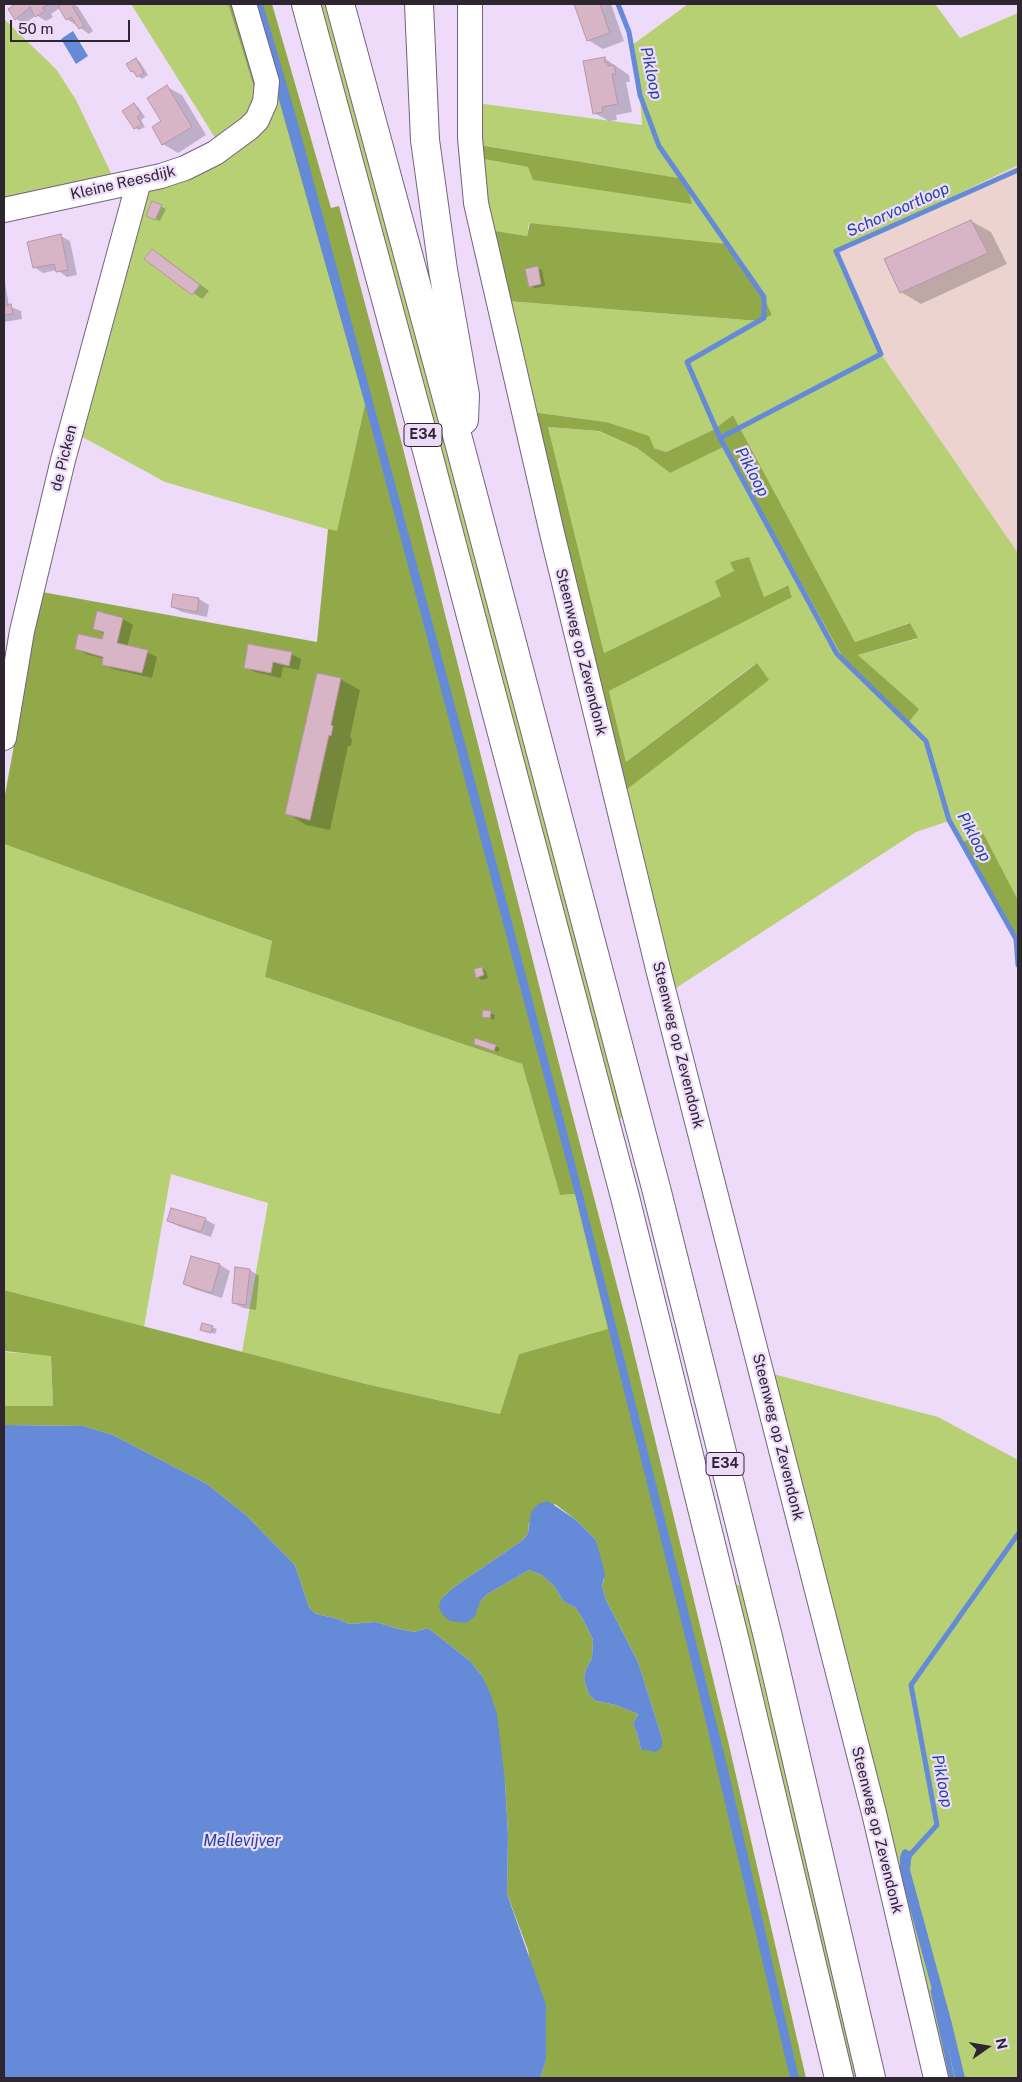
<!DOCTYPE html>
<style>
body{margin:0}
#map{position:relative;width:1022px;height:2082px;overflow:hidden;background:#eedbfa;font-family:"Public Sans",sans-serif}
canvas{display:block}
.frame{position:absolute;inset:0;border:5px solid #2d2631;pointer-events:none}
.north{position:absolute;left:962px;top:2022px;width:50px;height:50px;-webkit-text-stroke:4px #eedbfa;paint-order:stroke;rotate:77deg;font-size:14px;font-weight:700;line-height:20px;text-align:center;color:#2d2631}
.north::after{content:'';display:block;margin:auto;width:18px;height:22px;background:#2d2631;clip-path:polygon(50% 0,100% 100%,50% 72%,0 100%)}
.scale{position:absolute;left:10px;top:20px;width:120px;height:22px;box-sizing:border-box;border:2px solid #2d2631;border-top:0;padding-left:6px;font-size:15px;line-height:18px;white-space:nowrap;color:#2d2631;-webkit-text-stroke:4px #eedbfa;paint-order:stroke}
</style>
<div id="map">
<canvas width="1022" height="2082"></canvas>
<div class="frame"></div>
<div class="north">N</div>
<div class="scale">50 m</div>
</div>
<script>
const c = document.querySelector('canvas').getContext('2d');
c.lineJoin = 'round';
function paint(path, color) {
  c.fillStyle = color;
  c.fill(path, 'evenodd');
}
function toPath(rows) {
  const path = new Path2D();
  for (const r of rows) {
    path.moveTo(r[0], r[1]);
    for (let i = 2; i < r.length; i += 2) path.lineTo(r[i], r[i + 1]);
  }
  return path;
}
function strokePath(path, color, width, dash) {
  c.strokeStyle = color;
  c.lineWidth = width;
  c.lineCap = dash ? 'butt' : 'round';
  c.setLineDash(dash || []);
  c.stroke(path);
}
function drawText(font, color, halo, rows, align = 'center') {
  c.font = font + ' "Public Sans",sans-serif';
  c.lineWidth = 4.5;
  c.setLineDash([]);
  c.textBaseline = 'middle';
  c.strokeStyle = halo;
  c.fillStyle = color;
  for (const [text, x, y, turn = 0] of rows) {
    c.save();
    c.translate(x, y);
    c.rotate((+turn || 0) * Math.PI / 180);
    c.textAlign = isNaN(turn) ? turn : align;
    if (halo) c.strokeText(text, 0, 0);
    c.fillText(text, 0, 0);
    c.restore();
  }
}
paint(toPath([
 [1018,165,1018,553,881,354,836,251]
]), '#edd3cf');
paint(toPath([
 [131,4,228,4,254,88,260,101,219,144],
 [318,4,326,4,625,1116,617,1120],
 [688,4,935,4,960,38,1018,13,1018,165,836,252,881,354,1018,553,1018,900,983,834,961,843,949,821,916,832,673,990,622,793,756,663,626,762,609,691,792,596,787,585,764,597,749,558,731,562,734,571,721,596,604,653,548,427,598,431,637,448,670,473,725,445,843,658,909,722,918,709,858,655,917,639,909,623,855,642,733,415,713,430,666,452,654,448,606,422,532,412,507,301,759,321,772,315,764,297,727,244,529,223,527,236,489,230,478,158,528,167,685,179,479,145,476,103,642,125,640,95,631,46],
 [4,19,56,69,76,100,112,175,4,199],
 [277,88,365,404,337,532,165,482,77,434,146,192,182,177],
 [4,844,272,941,265,977,522,1064,560,1195,575,1194,609,1329,519,1354,500,1414,366,1384,242,1352,268,1203,171,1174,144,1327,4,1290],
 [4,1352,51,1355,53,1406,4,1406],
 [773,1374,938,1417,1018,1460,1018,2078,949,2078],
 [735,1584,745,1588,860,2078,850,2078]
]), '#b7d073');
paint(toPath([
 [228,4,239,4,260,75,255,91],
 [252,4,272,4,331,208,339,206,393,409,557,1056,627,1324,728,1741,806,2078,540,2078,546,2060,528,1950,507,1894,508,1835,505,1782,482,1676,470,1661,428,1628,414,1632,395,1628,376,1622,349,1624,335,1618,316,1614,309,1607,295,1565,246,1515,207,1484,113,1435,83,1426,4,1425,4,1406,53,1406,51,1356,4,1351,4,1290,366,1384,500,1414,519,1354,608,1329,575,1194,560,1195,522,1064,265,977,272,941,4,844,4,800,42,592,317,642,328,529,337,531,365,404],
 [555,1504,576,1520,596,1540,604,1580,602,1586,606,1600,638,1662,662,1738,641,1749,637,1733,633,1725,638,1714,616,1705,596,1701,589,1695,584,1679,586,1669,592,1658,593,1640,583,1619,575,1607,564,1602,554,1586,542,1575,529,1570,486,1595,480,1602,441,1599,454,1587,523,1540,528,1533,529,1523],
 [479,145,685,179,692,204,533,180,528,167,478,158],
 [530,223,728,244,764,297,772,315,759,321,507,301,489,230,527,236],
 [532,412,606,422,649,436,654,448,666,452,713,430,733,415,855,642,910,623,918,638,858,655,919,709,909,722,843,658,725,446,670,473,637,448,599,431,548,427,604,653,721,596,715,581,734,571,730,562,749,557,764,597,788,585,792,597,609,691,626,762,757,663,769,680,622,793],
 [983,833,1018,900,1018,958,1016,939,961,843]
]), '#92a94a');
paint(toPath([
 [252,4,263,4,296,116,466,747,568,1136,727,1765,799,2078,790,2078,700,1697,575,1194,365,404],
 [73,31,88,56,76,64,61,39],
 [4,1425,83,1426,113,1435,207,1484,246,1515,295,1565,309,1607,316,1614,335,1618,349,1624,376,1622,395,1628,414,1632,428,1628,470,1661,482,1676,490,1693,497,1714,505,1782,508,1835,507,1894,546,2005,546,2060,540,2078,4,2078],
 [548,1501,576,1520,596,1540,605,1574,602,1586,606,1600,638,1662,662,1738,662,1747,656,1752,641,1749,637,1733,633,1725,638,1714,616,1705,596,1701,589,1695,584,1679,586,1669,592,1658,593,1640,583,1619,575,1607,564,1602,554,1586,542,1575,529,1570,486,1595,480,1602,475,1616,466,1623,450,1621,443,1615,439,1608,441,1599,454,1587,523,1540,528,1533,531,1512,538,1504],
 [905,1849,912,1852,910,1870,951,2020,965,2078,955,2078,949,2052,912,1916,900,1871,900,1857,902,1851]
]), '#648ad8');
paint(toPath([
 [15,4,74,4,78,7,93,31,89,34,67,19,60,8,51,14,53,17,46,21,36,15,25,24,16,19],
 [575,4,611,4,624,41,603,49,588,40],
 [604,58,629,75,630,82,626,82,632,112,616,115,617,120,609,121,594,113],
 [136,59,140,62,148,75,142,79,132,71],
 [167,87,182,95,206,135,178,153,163,144],
 [134,105,138,107,145,117,141,120,145,127,139,130,135,128],
 [153,203,166,209,160,221,152,218],
 [971,221,991,232,1007,264,921,304,901,292,886,260],
 [61,236,70,241,77,275,67,277,57,270,43,273,34,267],
 [162,256,209,291,202,299,146,259],
 [537,268,542,270,545,286,535,288,530,286],
 [4,277,9,306,21,311,22,319,4,322],
 [174,595,199,599,209,605,207,617,182,612,172,607],
 [98,613,123,619,133,625,127,647,147,652,157,657,152,678,113,669,103,664,104,659,86,654,76,648,103,640,104,634,95,629],
 [291,654,301,659,299,670,283,667,281,678,255,672,245,667],
 [340,679,360,690,350,737,352,739,351,746,348,746,330,830,306,825,287,813],
 [482,968,486,971,488,978,482,980,477,977],
 [484,1011,495,1015,494,1020,484,1016],
 [475,1044,495,1046,500,1048,498,1052],
 [205,1219,215,1225,211,1237,178,1226,168,1221],
 [192,1257,220,1265,230,1271,222,1298,194,1289,184,1284],
 [250,1270,259,1276,256,1310,243,1308,233,1303],
 [212,1327,217,1329,215,1334,202,1329]
]), '#0003');
strokePath(toPath([
 [618,4,629,32,640,95,659,146,764,297,764,318,687,362,720,438,837,654,926,741,949,820,1016,939,1018,965],
 [720,438,881,354,836,251,1018,170],
 [908,1857,937,1825,911,1685,1018,1534],
 [933,1991,952,2078]
]), '#648ad8', 5);
const building = toPath([
 [13,4,49,4,42,8,45,11,35,17,30,7,15,20,8,9,14,5,13,4],
 [62,4,71,4,84,26,79,29,71,17,66,20,58,6,62,4],
 [574,4,600,4,610,33,587,41,574,4],
 [605,57,605,63,608,62,608,66,614,65,616,74,612,74,618,104,602,107,603,112,593,114,583,61,605,57],
 [136,58,144,73,137,77,133,71,131,72,126,64,136,58],
 [167,85,192,127,162,145,152,127,161,121,147,98,167,85],
 [134,103,141,114,137,117,142,124,134,129,122,111,134,103],
 [152,201,162,205,155,220,146,216,152,201],
 [971,220,988,253,900,293,884,259,971,220],
 [61,234,68,270,56,272,54,264,33,268,27,242,61,234],
 [152,249,200,285,192,295,144,259,152,249],
 [538,266,541,284,529,287,525,269,538,266],
 [11,304,13,314,4,315,4,306,11,304],
 [173,594,199,598,197,612,171,607,173,594],
 [97,611,123,618,117,643,148,650,142,673,102,665,103,657,75,649,78,634,102,639,104,632,93,629,97,611],
 [248,644,292,652,289,666,273,662,271,673,244,668,248,644],
 [317,673,341,678,331,725,333,726,331,736,329,735,310,820,285,814,317,673],
 [482,967,484,975,476,978,474,969,482,967],
 [483,1010,491,1011,490,1018,482,1017,483,1010],
 [475,1038,496,1045,494,1051,474,1044,475,1038],
 [171,1208,206,1218,201,1232,167,1221,171,1208],
 [191,1256,220,1264,212,1293,183,1284,191,1256],
 [235,1267,250,1269,246,1305,232,1303,235,1267],
 [202,1323,213,1326,211,1333,200,1330,202,1323]
]);
paint(building, '#d7b5c6');
strokePath(building, '#b795a7', 1);
const minor = toPath([
 [470,4,470,138,476,203,552,533,659,973,874,1813,936,2078],
 [4,210,161,176,185,168,215,153,249,128,257,120,265,102,267,82,244,4],
 [4,738,22,631,63,460,139,181]
]);
const highway = toPath([
 [306,4,428,454,625,1197,735,1641,839,2078],
 [340,4,460,446,656,1188,768,1637,871,2078],
 [419,4,425,140,443,270,465,395,464,420]
]);
strokePath(minor, '#74637e', 26);
strokePath(highway, '#74637e', 30);
strokePath(minor, '#fff', 24);
strokePath(highway, '#fff', 28);
for (const [x, y, w] of [
 [423,435,38],
 [725,1464,38]
]) {
  const box = new Path2D();
  box.roundRect(x - w / 2, y - 11.5, w, 23, 4);
  c.fillStyle = '#eedbfa';
  c.fill(box);
  strokePath(box, '#2d2631', 1);
}
drawText('bold 14px', '#2d2631', null, [
 ["E34",423,435],
 ["E34",725,1464]
]);
drawText('15px', '#2d2631', '#eedbfa', [
 ["Kleine Reesdijk",123,183,-13],
 ["de Picken",64,458,-76],
 ["Steenweg op Zevendonk",581,652,76],
 ["Steenweg op Zevendonk",678,1045,76],
 ["Steenweg op Zevendonk",778,1437,76],
 ["Steenweg op Zevendonk",877,1830,76]
]);
drawText('italic 16px', '#1e45a1', '#eedbfa', [
 ["Pikloop",651,73,78],
 ["Schorvoortloop",898,210,-24],
 ["Pikloop",752,472,62],
 ["Pikloop",974,837,62],
 ["Pikloop",942,1781,79],
 ["Mellevijver",242,1841]
]);
</script>
